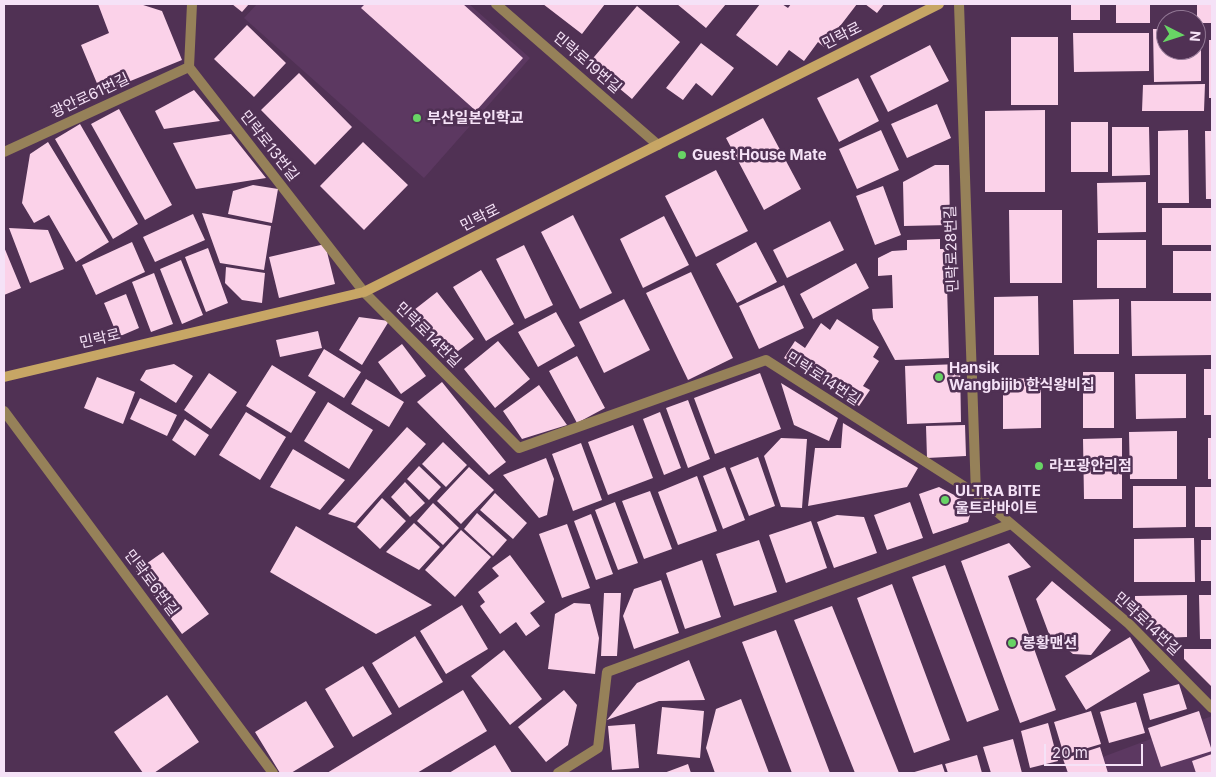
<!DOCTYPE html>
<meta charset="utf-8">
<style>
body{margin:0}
#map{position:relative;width:1216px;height:777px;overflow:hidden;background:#503154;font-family:Inter,sans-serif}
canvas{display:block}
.frame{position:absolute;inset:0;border:5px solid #f5e2f7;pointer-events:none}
.north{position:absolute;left:1156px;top:10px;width:50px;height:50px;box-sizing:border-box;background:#503154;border:1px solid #927895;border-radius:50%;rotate:95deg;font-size:14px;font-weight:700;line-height:20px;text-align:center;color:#f5e2f7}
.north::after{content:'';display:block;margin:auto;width:18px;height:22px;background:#68d465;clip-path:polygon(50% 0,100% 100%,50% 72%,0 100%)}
.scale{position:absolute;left:1044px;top:744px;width:99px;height:22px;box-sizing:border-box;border:2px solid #f5e2f7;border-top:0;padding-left:6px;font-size:15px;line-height:18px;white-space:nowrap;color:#f5e2f7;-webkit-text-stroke:4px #503154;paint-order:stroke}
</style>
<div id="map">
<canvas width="1216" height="777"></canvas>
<div class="frame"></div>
<div class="north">N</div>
<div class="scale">20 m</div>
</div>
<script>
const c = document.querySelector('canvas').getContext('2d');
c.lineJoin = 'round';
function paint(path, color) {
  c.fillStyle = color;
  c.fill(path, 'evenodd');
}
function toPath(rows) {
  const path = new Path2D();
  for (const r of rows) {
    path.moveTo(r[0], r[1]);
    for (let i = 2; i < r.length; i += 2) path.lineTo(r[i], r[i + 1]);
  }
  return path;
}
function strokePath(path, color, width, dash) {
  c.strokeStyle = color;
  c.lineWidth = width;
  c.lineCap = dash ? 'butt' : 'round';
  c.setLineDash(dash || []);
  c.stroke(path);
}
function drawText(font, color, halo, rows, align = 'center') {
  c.font = font + ' Inter,"Noto Sans KR",sans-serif';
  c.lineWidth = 5;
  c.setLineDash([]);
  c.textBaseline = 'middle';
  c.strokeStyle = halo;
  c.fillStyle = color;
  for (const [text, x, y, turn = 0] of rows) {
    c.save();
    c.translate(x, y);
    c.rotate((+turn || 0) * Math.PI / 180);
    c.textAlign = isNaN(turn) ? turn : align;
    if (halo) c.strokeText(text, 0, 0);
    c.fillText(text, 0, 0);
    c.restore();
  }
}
paint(toPath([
 [257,4,469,4,530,58,424,178,244,18],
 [1212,716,1212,773,1060,773]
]), '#5c3861');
paint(toPath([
 [98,4,140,4,162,11,182,60,101,93,81,45,109,33],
 [232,4,249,4,242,12],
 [365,4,463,4,523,58,476,111,361,8],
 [543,4,605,4,582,34],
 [677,4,726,4,706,28],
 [760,4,782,4,788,8,791,4,857,4,824,47,818,42,804,61,789,50,777,66,736,35],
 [865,4,884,4,877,13],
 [1071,4,1100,4,1100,20,1071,20],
 [1116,4,1150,4,1150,23,1116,23],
 [1197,4,1212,4,1212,23,1197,23],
 [637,6,680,42,632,99,589,63],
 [247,25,286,63,254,97,214,59],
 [1153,29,1166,29,1166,50,1196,50,1196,29,1201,29,1201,81,1154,82],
 [1073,33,1149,33,1149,71,1074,72],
 [1011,37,1058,37,1058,105,1011,105],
 [1209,40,1212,40,1212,98,1209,98],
 [701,43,734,68,712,96,696,83,683,100,666,88],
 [930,45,949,81,888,112,870,76],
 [299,73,352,127,315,165,261,110],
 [858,78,879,121,839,142,817,98],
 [1205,84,1204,111,1142,111,1143,85],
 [194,90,220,121,164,129,155,111],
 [937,104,951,138,907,158,891,124],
 [119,109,172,205,145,220,91,124],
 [1045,110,1045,192,985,192,985,111],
 [763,118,801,189,764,210,726,138],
 [1071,122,1108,122,1108,172,1071,172],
 [80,124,138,224,113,239,55,139],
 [1112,127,1149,127,1150,175,1112,176],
 [881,130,899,170,857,189,839,149],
 [1188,130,1189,203,1158,203,1158,131],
 [1205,131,1212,131,1212,199,1206,199],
 [231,134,266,178,196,189,173,143],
 [48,142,109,242,76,262,49,215,34,223,22,203,30,154],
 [363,142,408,185,364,230,320,186],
 [935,165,949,165,950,225,904,226,903,182],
 [716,170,748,231,696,257,665,196],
 [1146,182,1146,232,1098,233,1097,183],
 [253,185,278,189,272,223,228,214,233,191],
 [883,186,901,235,875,245,856,196],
 [1162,208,1212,208,1212,245,1162,245],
 [1009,210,1062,210,1062,283,1010,283],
 [202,213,271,226,264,270,220,263],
 [193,214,205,240,155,262,143,237],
 [573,215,612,293,580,309,541,232],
 [664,216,689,265,643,288,620,239],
 [830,221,844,250,787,278,773,250],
 [9,228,48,230,64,269,30,283],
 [940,239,940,249,946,249,949,358,895,360,873,319,872,309,893,308,892,275,878,276,878,258,892,251,907,250,907,240],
 [1097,240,1146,240,1146,288,1097,288],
 [132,242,145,272,96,295,82,265],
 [756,242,777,282,737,303,716,264],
 [325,244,335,284,279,298,269,257],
 [524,245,553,305,525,319,496,259],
 [4,247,21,288,4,295],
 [208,248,228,303,206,312,185,257],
 [1173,251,1212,251,1212,293,1173,293],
 [181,260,203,315,182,324,160,269],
 [856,263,869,288,813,319,800,294],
 [226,267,265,273,262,303,242,300,225,283],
 [481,270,514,324,486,341,453,287],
 [691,272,733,358,688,380,646,293],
 [154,273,173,324,151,332,132,282],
 [784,285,804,328,759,349,739,306],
 [437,292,474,339,450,357,414,310],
 [126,294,139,328,118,337,104,303],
 [1038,296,1039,355,994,355,994,297],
 [624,299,650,350,604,373,579,322],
 [1119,299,1119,354,1074,354,1073,300],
 [1131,301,1212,301,1212,355,1132,356],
 [556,312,575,346,538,367,518,332],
 [359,317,389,321,362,365,339,350],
 [837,319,879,347,873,357,879,361,863,386,870,390,859,406,784,358,795,341,805,348,821,323,830,330],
 [318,331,322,348,280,357,276,340],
 [498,341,530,379,495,408,464,369],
 [402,344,426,376,401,394,378,362],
 [324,349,361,372,344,398,308,376],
 [577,356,605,408,577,423,549,371],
 [174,364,193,376,176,403,140,380,146,370],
 [960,364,961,422,907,424,905,366],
 [272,365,316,392,291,433,246,406],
 [1204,369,1212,369,1212,415,1204,415],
 [1083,372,1114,372,1114,428,1083,428],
 [209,373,237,392,211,429,184,410],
 [760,373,781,429,715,454,694,398],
 [1135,374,1186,374,1186,418,1136,419],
 [97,377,135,392,123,424,84,408],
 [1041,378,1041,428,1003,429,1003,379],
 [366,379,404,402,389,427,351,404],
 [442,382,506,462,489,475,417,402],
 [781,383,838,418,829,441,794,425],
 [539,385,567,425,522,439,503,411],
 [140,398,177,415,167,436,130,419],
 [688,400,710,459,688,468,666,408],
 [328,402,373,430,349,469,304,441],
 [246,412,286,437,260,480,219,455],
 [660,412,681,468,664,475,643,419],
 [185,419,209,435,195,456,172,440],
 [843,423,918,468,907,487,808,506,815,448,841,448],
 [633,425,653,478,608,495,588,442],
 [965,425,966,456,927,458,926,426],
 [407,427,426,444,355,523,328,514],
 [1177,431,1177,479,1130,479,1129,432],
 [781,438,807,439,802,508,781,507,764,456],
 [1122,438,1122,499,1084,499,1083,439],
 [1208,438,1212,438,1212,479,1208,479],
 [443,442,467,465,446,487,422,464],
 [581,443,602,500,573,511,552,454],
 [293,449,345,480,320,510,270,487],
 [758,457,775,506,749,516,730,468],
 [546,458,554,479,547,515,539,518,503,475],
 [419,466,441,487,429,500,407,479],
 [469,467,494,490,461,524,437,501],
 [725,467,745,520,723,529,703,476],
 [697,476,717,531,678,545,658,492],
 [405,482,425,503,410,517,391,497],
 [1133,486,1186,486,1186,527,1133,528],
 [939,487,973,505,968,522,933,534,919,494],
 [1195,487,1212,487,1212,527,1195,527],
 [650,491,672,549,644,559,622,501],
 [495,493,527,523,513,539,480,510],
 [382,498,406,521,380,549,357,527],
 [615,502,638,563,618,570,595,510],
 [910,502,923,538,887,550,874,515],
 [433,503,459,528,443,545,417,521],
 [477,513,507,540,493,556,464,529],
 [591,514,613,574,596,580,574,521],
 [837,515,864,517,877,553,834,568,817,522],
 [811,521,827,568,786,583,769,535],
 [414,523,440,547,419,570,386,552],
 [567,524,590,588,562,598,539,534],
 [296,526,432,605,376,634,270,572],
 [461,530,491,557,455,597,425,570],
 [1194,538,1195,582,1134,582,1134,539],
 [759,540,777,592,734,606,716,554],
 [1201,540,1212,540,1212,581,1201,581],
 [1009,543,1031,567,1008,576,1056,710,1020,723,961,561],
 [163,552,209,614,182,634,136,571],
 [510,555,545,602,530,613,540,626,526,636,516,622,500,634,480,606,485,602,478,592,499,576,492,568],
 [702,560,721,617,685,629,666,573],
 [945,565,999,710,967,722,912,577],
 [661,580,679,633,634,649,623,616,634,589],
 [1052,581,1111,630,1091,655,1073,654,1049,634,1036,599],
 [892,584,950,740,914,753,857,598],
 [604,593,621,593,617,656,601,656],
 [1187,595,1187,637,1161,638,1135,613,1135,596],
 [1199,595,1212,595,1212,639,1200,639],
 [574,603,590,604,599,638,595,674,548,669,555,614],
 [462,605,488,649,446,674,420,631],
 [832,606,899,773,855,773,794,620],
 [776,630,830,773,792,773,742,642],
 [415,636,443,682,399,708,372,663],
 [1130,637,1150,671,1086,710,1065,676],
 [1184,649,1212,649,1212,687,1184,659],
 [504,650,542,699,510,725,471,676],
 [689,660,705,700,659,701,607,720,637,683],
 [363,666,392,714,353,737,325,689],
 [1179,684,1187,709,1150,720,1143,694],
 [463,690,487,731,417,773,327,773],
 [564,690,577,705,568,745,546,762,518,727],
 [167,695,199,742,154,773,143,773,114,732],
 [741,699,769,773,715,773,706,748,716,709],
 [306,701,334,747,291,773,280,773,255,732],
 [1136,702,1145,733,1109,743,1100,712],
 [662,707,704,711,700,758,657,754],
 [1091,711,1101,744,1064,755,1054,722],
 [1199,711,1212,751,1161,767,1148,728],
 [1048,723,1058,761,1030,768,1021,731],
 [635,724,639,768,612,770,608,726],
 [1013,739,1022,773,991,773,983,747],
 [495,745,512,773,449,773],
 [1100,747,1108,773,1068,773,1063,759],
 [1212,754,1212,773,1196,773,1192,761],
 [977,755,982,773,948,773,945,764],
 [688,764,691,773,664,773],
 [942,764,945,773,911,773]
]), '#fbd2e9');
strokePath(toPath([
 [192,4,189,67,364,292,519,448,766,360,976,494,1129,624,1212,708],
 [496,4,658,145],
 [959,4,976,494],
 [4,152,189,67],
 [4,411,273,773],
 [558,773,598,748,607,672,1011,524]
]), '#968159', 10);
strokePath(toPath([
 [4,377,364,292,939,4]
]), '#c7a665', 10);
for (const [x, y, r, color] of [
 [417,118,5,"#68d465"],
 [682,155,5,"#68d465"],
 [939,377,5,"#68d465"],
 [1039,466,5,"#68d465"],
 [945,500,5,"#68d465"],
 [1012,643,5,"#68d465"]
]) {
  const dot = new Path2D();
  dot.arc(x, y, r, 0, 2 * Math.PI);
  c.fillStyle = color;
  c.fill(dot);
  strokePath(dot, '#503154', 2);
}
drawText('15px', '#f5e2f7', '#503154', [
 ["민락로",842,36,-27],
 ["민락로19번길",587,63,41],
 ["광안로61번길",90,96,-25],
 ["민락로13번길",269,146,52],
 ["민락로",480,218,-27],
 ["민락로28번길",952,249,-92],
 ["민락로14번길",428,335,45],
 ["민락로",100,339,-13],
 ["민락로14번길",823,379,33],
 ["민락로6번길",151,583,53],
 ["민락로14번길",1147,624,43]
]);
drawText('bold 15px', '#f5e2f7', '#503154', [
 ["부산일본인학교",427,118],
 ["Guest House Mate",692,155],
 ["Hansik",949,368],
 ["Wangbijib 한식왕비집",949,385],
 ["라프광안리점",1049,466],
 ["ULTRA BITE",955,491],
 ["울트라바이트",955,508],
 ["봉황맨션",1022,643]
], 'left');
</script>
